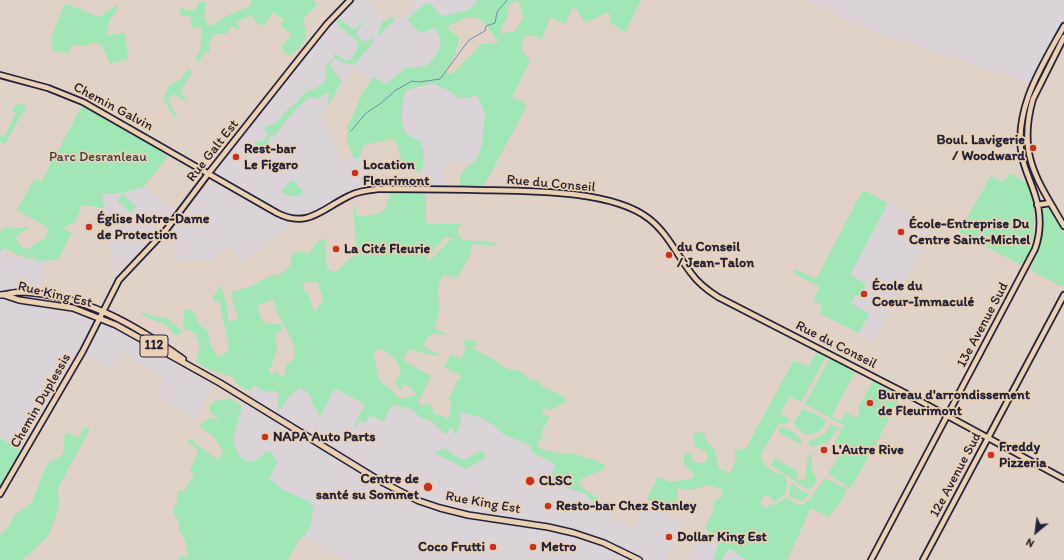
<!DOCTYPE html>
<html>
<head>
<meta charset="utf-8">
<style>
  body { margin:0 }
  #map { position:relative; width:1064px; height:560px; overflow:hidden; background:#e1d2c8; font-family:Itim,sans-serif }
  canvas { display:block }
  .north { position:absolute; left:1016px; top:512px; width:40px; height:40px; -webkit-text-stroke:3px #ebd1b2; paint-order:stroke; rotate:209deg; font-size:11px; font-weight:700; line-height:16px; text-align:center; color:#22223b }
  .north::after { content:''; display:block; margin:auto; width:14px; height:18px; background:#22223b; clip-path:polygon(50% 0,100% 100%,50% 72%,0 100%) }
</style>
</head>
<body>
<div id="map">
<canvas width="1064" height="560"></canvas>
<div class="north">N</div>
</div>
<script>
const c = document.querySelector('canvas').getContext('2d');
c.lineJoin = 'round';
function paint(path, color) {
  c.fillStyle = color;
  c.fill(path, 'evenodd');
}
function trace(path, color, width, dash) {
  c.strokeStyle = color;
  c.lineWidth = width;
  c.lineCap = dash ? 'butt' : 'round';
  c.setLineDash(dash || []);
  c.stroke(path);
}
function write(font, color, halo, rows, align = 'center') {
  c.font = font + ' Itim,sans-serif';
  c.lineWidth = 3.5;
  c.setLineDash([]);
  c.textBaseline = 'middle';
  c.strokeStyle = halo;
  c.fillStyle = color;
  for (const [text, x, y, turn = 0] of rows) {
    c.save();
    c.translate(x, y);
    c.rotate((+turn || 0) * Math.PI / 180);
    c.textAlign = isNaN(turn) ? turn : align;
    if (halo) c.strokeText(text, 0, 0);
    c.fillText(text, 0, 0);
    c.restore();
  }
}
paint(new Path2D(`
  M356 0H367L391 26 412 6 413 0H478L481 8 433 21 451 60 391 92 353 67 320 118 324 121 342 161 361 151 376 186 359 189 347 193 339 197 321 210 308 215 298 217 290 215 287 227 284 231 242 262 229 245 213 259 176 260 171 231 210 183H215L238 195 244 189 217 174 216 170 322 36Z
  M808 0H1064V33L1036 85 859 26Z
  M430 84H434L449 91 459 98H464L477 95 485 113 482 145 477 159 471 164 450 161V167H444L443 186H422L424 150 404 130 401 109 406 91 410 89 424 86Z
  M144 187 174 209 154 237 116 274 101 194 123 193Z
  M888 203 932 225 933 228 925 244 874 341 819 313 854 267Z
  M0 246 6 247 5 256 45 261 39 307 80 316 106 324 160 353 214 386 195 418 156 395 165 379 121 352 111 369 79 352 21 450 0 438Z
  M255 385 261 390H272L280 395 278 400V407L300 388 308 393 311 397 312 404 318 412 319 417 320 416 334 390 337 389 364 404V406L354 426 360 420 370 416 384 421 391 407 395 405 412 409 421 417 430 420 444 434H447L450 427 454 430 460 416V412H462L469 415H475L492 424 503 434 531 446 532 452 553 463 555 466 548 481 561 483 570 489 586 494 597 504 598 498 616 504 611 519 634 528 641 510 646 503 685 525 666 560H346L301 536 311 524 314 506 294 495 283 490 269 479 277 463 267 452 253 462 245 461 238 455 234 439 242 406Z
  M704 530 760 560H687Z`), '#dad3d8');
paint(new Path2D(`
  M252 0H313L317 4 303 20C309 39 306 44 289 56 276 46 285 45 291 34L282 27 281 23 284 20 273 12 264 26 257 23 252 16H249L237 22V24L241 28 238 30 232 26 226 34 220 33 214 35 208 44 210 51 205 53 198 62 195 59 200 51 202 28 192 27 191 17 180 15 181 8 190 10H195L198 1 206 3 204 16 208 26 214 25 224 17 248 7Z
  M477 0H641L627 29 624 32C620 27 614 26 609 22L611 15 607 13C599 15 593 22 584 21L578 11 574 6 565 24 552 18H550L548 21 549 23 541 39 534 36H525L522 44 521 50 530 61 512 97 527 105 484 186H460V176L466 168 477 159 482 145 485 113 477 95C472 96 467 99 461 98 457 98 454 94 451 92 446 89 439 85 433 84 430 83 409 89 406 91 402 101 400 119 404 129 407 136 415 139 422 142V149L424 150 422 171 420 172 402 166 398 145 392 139 364 145C359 152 365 157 355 159L353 157 347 142V127L358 105V100L373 77 386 84 406 68 427 66C438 54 447 42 434 28L422 33 418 31 407 19 426 3 431 4 442 16C453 14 474 12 477 0ZM514 1H518L522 12 523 18 514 32H505L502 36 501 27C508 21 508 14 508 6ZM466 18H477L483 21 498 41 497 43 481 44 452 74H448L446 69C453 61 459 47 459 37L449 30 448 27 451 24Z
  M67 4 99 17 117 5 118 7 110 20 106 35 125 33 128 59 126 60 110 64 102 45 95 42 87 45H71L69 54 53 51 51 39 63 7Z
  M368 16 356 33 357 35 364 42 373 38 374 40C370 48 361 55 356 63L347 64 334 58 330 67 342 81 330 103H328L329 95 326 93 319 99C317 98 315 97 313 97 301 99 283 125 276 134L274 136 272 135 268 139 269 141 261 149 254 143 263 141 268 134 264 130 265 127 276 123 288 109 296 103 307 91 315 89 322 84 325 80 326 66 335 56 333 52 343 59 348 61C353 55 359 50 358 42L337 24V20L340 19 352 28 356 29Z
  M390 17 395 18 393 22 379 35H377L383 20 386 21Z
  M189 68 191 70 192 73 180 92 188 100H183L174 94H172L168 101 176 114V117H174L164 101 165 92 171 84 180 80Z
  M18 104 25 105 26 110 21 115 5 144 0 142V135L4 137 16 113 12 111 14 107Z
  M82 106 92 110 137 136 168 156 144 187 123 193 102 194 104 208 81 205 76 221 63 228 72 233 58 260 34 261 37 255 31 259 18 255 5 248 0 251V231C6 228 9 225 15 229L24 227 29 228V229H26L16 237C18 244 21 248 28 249L41 240H44L49 228 17 210 34 179 41 182Z
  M1010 173C1014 176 1022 179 1026 183 1038 198 1037 252 1022 264H1019L959 232 991 176 1002 182 1007 178Z
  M293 180 304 192C296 199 288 197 281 191Z
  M863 190 888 203 850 275 866 284 859 297 855 295 851 303 869 314 859 333 819 313 823 306 813 300 820 287 793 273 796 269 816 279Z
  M389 193H426V220L428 224H462L458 228C458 232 459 237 463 240L497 243V245L495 246 473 244 471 246V253L458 277 456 278 445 275C433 283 441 300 439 312 438 317 436 323 435 328L446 334 445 336C435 331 428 334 424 344L427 349 439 354 438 356C427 353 418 353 409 349L403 360 431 376 418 402 421 405H424L426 403 433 407V414L443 415 445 418 448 419 452 401 448 399 455 385 454 383 461 378 460 375 444 367 451 354 461 359 466 349 464 345V340L467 339 477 342 474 349 495 360C498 366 506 368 512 370 520 367 523 374 529 379 533 381 535 380 539 381L540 384 544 387 564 397 567 400 552 410 546 408 543 410 542 414 550 417 541 433V435L543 438 548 439H538L537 445C546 455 570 452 582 456 590 458 598 462 606 465L602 470 581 479 579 482 583 488 598 498 597 505 594 504 586 494 570 489 556 482 548 481 555 466 553 463 532 452 531 446 503 434 492 424 483 419 475 415H469L463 412H460L461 421 456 434H454V430L450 427 447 434H445L430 420 421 418 412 409 395 405 391 407 384 421 370 416 365 423 360 420 355 428 354 426 364 406V404L337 389 334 390 320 417H319L318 412 312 404 311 396 308 392 300 388 287 399 278 412 277 411 278 407V400L280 395 273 390 271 392 261 390 255 385 251 390C241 389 237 385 232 377L204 367 195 361 198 356 197 355C201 349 200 339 194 333 191 331 187 331 184 329L183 326 184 310H190L195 314 199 325 207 330 211 346 216 353 217 357C223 356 228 352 229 347L220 305 219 302H215L212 298 221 285 228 310V320L231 322 238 319 231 295 232 292 249 287 272 275H278L286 271 292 262 290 257 295 253 303 251 306 254 309 253 318 241 325 238 327 269 335 272C345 267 347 257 357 255L353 206H355L357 216C376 215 389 216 389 193ZM445 237 455 239 450 240 429 261 427 259 428 256ZM311 281 318 283 323 299 315 313 308 294 304 292 302 287 306 282ZM273 299C276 306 277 314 281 320 288 332 296 344 294 358L287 364 284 376H281L278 374 277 370 273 374 269 373V371L277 351 276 336 277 333 282 330V326L280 324C261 324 263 323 257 306ZM381 349C393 356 403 362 399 377L395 380 399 389 401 390 404 384 413 389 412 391 416 392 415 395 400 399 391 389 384 385 379 379 373 353 376 350Z
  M122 194 136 206 131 213 117 201Z
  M1048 207 1050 208 1064 235V285L1061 286 1032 271 1031 269 1040 244 1042 227 1041 209Z
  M141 312C150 313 155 319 166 317L182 331 179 335 173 334 168 326 144 316Z
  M817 352 826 357 801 402 790 396 780 414 790 420 788 423 780 424 777 426 761 455C762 464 773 474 783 474L787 481 786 493 774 502 771 501 772 498 765 494 760 503 766 509 768 508 770 504 774 505 787 497 795 504 803 505 810 499 825 478 847 489 840 503 829 517 811 508 787 560H746L730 549H728L722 560H713L719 543 718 538 705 528 713 512 714 502 721 497 724 490 709 485 691 490 679 488 678 490V505L674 510C666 508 658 502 651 502L647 499 658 477 670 482 691 479 694 477V474L683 463 684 456 686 454 691 453 693 454 691 460C697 463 701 465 707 460 708 448 703 452 695 446L693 435 695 433 704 432 705 439 715 450 719 469 730 473 735 462V451L738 448 744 451 747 446 794 360 808 367Z
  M830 358 855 372 832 416 841 421 846 412 856 418 860 412 858 408 873 381 898 394 900 397 876 444 851 487 848 488 846 485 828 474 845 448 843 443 837 451 831 452V450L841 431 836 429 831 438H830L829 442 811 447 809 441 823 435 831 425 843 429 845 426 805 404Z
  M230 398 242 406C240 415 235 430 234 438 233 449 241 463 253 462L267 452 271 451 277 463 269 479 283 490 306 500 314 506 311 524 305 536 301 537 288 560H178L181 555 187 558C190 549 184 537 179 530 182 516 167 517 178 500L177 494 179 490 184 491 194 475 190 471 197 454V449L187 443 191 438 194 440 196 444 219 460 223 451 213 436 201 428 200 425 211 417 218 421 219 419 210 412V406L215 401Z
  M803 408 826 420C824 430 813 436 804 434L797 428 794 422Z
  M89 427V431L60 484 58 491 59 504 58 511 48 536 34 550 22 560H0V535C3 532 6 529 9 526 11 522 13 515 17 513 23 508 29 507 33 499 39 488 41 475 47 465 51 459 59 460 62 455 68 448 60 439 67 432L78 438 83 429Z
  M784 427 795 433 802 441V445L792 440 790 437H787L778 432 780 429Z
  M0 438 21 450 0 488Z
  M445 448 449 450 450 453 463 460 480 451 484 452 486 455 484 459 466 469 435 453Z
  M812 454 811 467 817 480 811 489 805 488 771 465 775 458 798 472 797 482H799L800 479H805L808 455Z
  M791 483 803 492 809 493V494L803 501 794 499 789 495Z`), '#a0e7b5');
trace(new Path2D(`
  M351 131 366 113 380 104 396 90 412 81 419 82 440 79 469 40 485 31 486 26 495 23 497 12 507 0`), '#698dad', 1);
const secondary = new Path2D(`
  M1064 37 1033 99C1017 154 1037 180 1064 226
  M0 75 48 88 83 102 277 213C308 229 323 208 349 196 358 191 369 190 379 189 412 189 444 189 476 190 524 191 609 189 648 218 667 232 677 255 691 273 698 283 707 290 718 297L907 394 1064 479
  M1037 205 1050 203
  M0 494 83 351 119 280 166 230 208 174 295 64 327 24 350 0
  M871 560 1035 249C1041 232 1041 213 1035 195 1031 182 1025 170 1022 157 1013 109 1042 66 1064 26
  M923 560 1064 295`);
const primary = new Path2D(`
  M0 295C7 295 14 292 21 292 84 295 134 324 183 359
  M4 295 19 300 73 308 116 325 220 383 380 481 419 501 440 508 468 515 548 527 574 533 604 543 639 560`);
trace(secondary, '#22223b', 8);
trace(primary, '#22223b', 8);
trace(secondary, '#ebd1b2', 4.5);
trace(primary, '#ebd1b2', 5);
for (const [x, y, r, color] of [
  [1033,148,4,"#c8321e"],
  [236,157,4,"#c8321e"],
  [355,173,4,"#c8321e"],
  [89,227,4,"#c8321e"],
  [901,232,4,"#c8321e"],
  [336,249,4,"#c8321e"],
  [669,255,4,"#c8321e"],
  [864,294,4,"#c8321e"],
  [870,403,4,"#c8321e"],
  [265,437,4,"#c8321e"],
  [824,450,4,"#c8321e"],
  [991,455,4,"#c8321e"],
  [530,481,5,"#c8321e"],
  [428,487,5,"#c8321e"],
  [548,506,4,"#c8321e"],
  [669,537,4,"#c8321e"],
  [493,547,4,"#c8321e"],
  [533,547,4,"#c8321e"]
]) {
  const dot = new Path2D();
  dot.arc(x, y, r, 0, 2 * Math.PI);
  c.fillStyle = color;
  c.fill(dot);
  trace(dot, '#ebd1b2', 1.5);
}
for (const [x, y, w] of [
  [154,346,28]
]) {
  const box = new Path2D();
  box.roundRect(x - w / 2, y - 11, w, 22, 3);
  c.fillStyle = '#ebd1b2';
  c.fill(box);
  trace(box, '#22223b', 1);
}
write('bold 13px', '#22223b', null, [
  ["112",154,346]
]);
write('14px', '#22223b', '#ebd1b2', [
  ["Chemin Galvin",113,107,28],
  ["Rue Galt Est",213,151,-52],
  ["Rue du Conseil",551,184,5],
  ["Rue King Est",55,295,13],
  ["13e Avenue Sud",983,325,-62],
  ["Rue du Conseil",836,345,27],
  ["Chemin Duplessis",41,401,-60],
  ["12e Avenue Sud",956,475,-62],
  ["Rue King Est",483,503,10]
]);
write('bold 14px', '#22223b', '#ebd1b2', [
  ["Boul. Lavigerie",1025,140,"right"],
  ["/ Woodward",1025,156,"right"],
  ["Rest-bar",244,149],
  ["Le Figaro",244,165],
  ["Location",363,165],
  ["Fleurimont",363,181],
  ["Église Notre-Dame",97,219],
  ["de Protection",97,235],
  ["École-Entreprise Du",909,224],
  ["Centre Saint-Michel",909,240],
  ["du Conseil",677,247],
  ["/ Jean-Talon",677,263],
  ["La Cité Fleurie",344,249],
  ["École du",872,286],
  ["Coeur-Immaculé",872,302],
  ["Bureau d'arrondissement",878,395],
  ["de Fleurimont",878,411],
  ["NAPA Auto Parts",273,437],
  ["Freddy",999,447],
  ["Pizzeria",999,463],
  ["L'Autre Rive",832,450],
  ["Centre de",419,479,"right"],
  ["santé su Sommet",419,495,"right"],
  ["CLSC",539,481],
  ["Resto-bar Chez Stanley",556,506],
  ["Dollar King Est",677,537],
  ["Coco Frutti",485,547,"right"],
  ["Metro",541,547]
], 'left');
write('14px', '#35404d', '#ebd1b2', [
  ["Parc Desranleau",98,157]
]);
</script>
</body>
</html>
